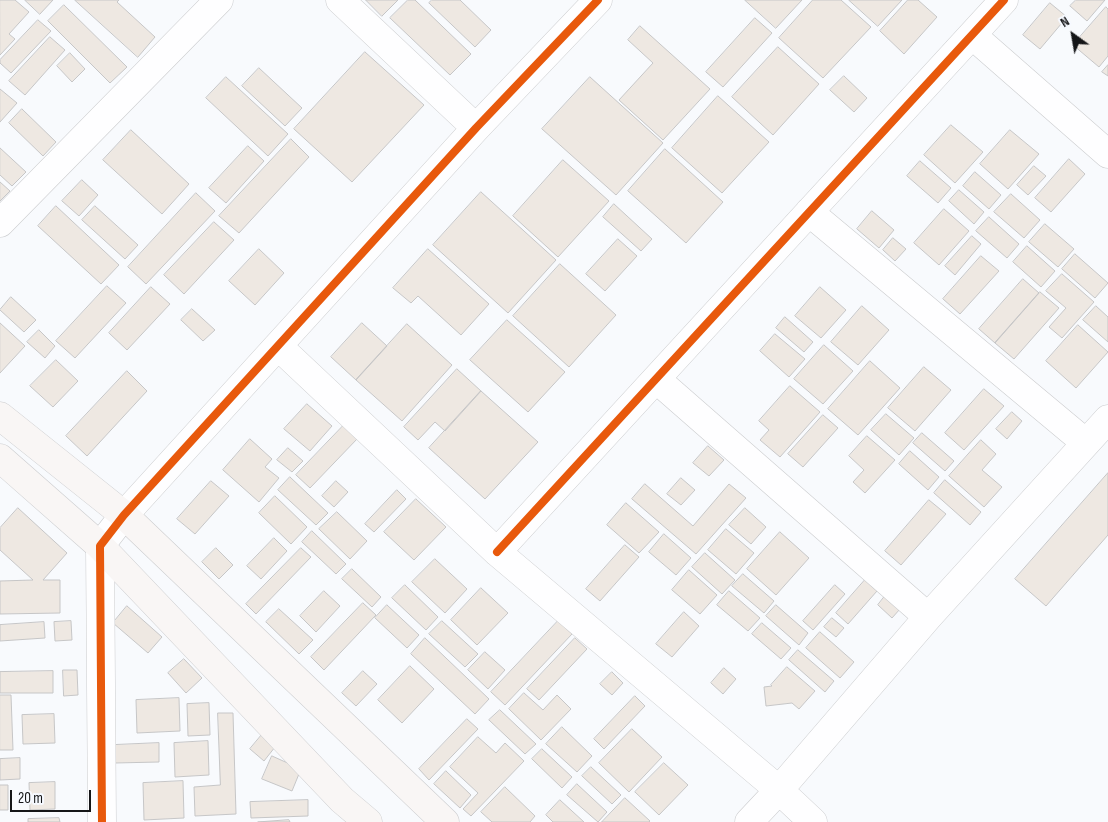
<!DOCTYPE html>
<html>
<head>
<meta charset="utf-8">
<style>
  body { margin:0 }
  #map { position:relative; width:1108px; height:822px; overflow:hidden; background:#f8fafd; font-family:"Sofia Sans Condensed",sans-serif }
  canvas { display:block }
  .north { position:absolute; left:1048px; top:10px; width:50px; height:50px; -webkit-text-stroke:4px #f6f9ff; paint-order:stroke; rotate:328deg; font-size:14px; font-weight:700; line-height:20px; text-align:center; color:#151618 }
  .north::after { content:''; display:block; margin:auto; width:18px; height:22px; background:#151618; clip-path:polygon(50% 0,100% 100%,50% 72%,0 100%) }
  .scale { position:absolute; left:10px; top:790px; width:81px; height:22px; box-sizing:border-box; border:2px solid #151618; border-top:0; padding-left:6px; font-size:15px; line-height:18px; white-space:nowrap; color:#151618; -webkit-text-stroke:4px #f6f9ff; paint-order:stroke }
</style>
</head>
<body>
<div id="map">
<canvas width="1108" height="822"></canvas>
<div class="north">N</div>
<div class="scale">20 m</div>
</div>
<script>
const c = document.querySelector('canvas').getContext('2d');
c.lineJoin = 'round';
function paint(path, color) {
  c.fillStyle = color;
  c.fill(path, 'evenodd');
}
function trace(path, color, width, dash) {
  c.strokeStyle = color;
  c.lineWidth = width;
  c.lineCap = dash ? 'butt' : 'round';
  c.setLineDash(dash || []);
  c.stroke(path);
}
const building = new Path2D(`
  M0 0H15L29 12 9 34 15 39 0 55Z
  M25 0H53L40 14Z
  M75 0H119L117 2 155 37 138 57Z
  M366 0H398L382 16Z
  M408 0H415L471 54 450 75 390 18Z
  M432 0H460L491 30 475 47 429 3Z
  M745 0H802L776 28Z
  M813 0H841L871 27 823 78 779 38Z
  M849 0H902L878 26Z
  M908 0H918L937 17 904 54 880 31Z
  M1076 0H1105L1087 21 1070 6Z
  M1050 3 1067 17 1040 49 1023 35Z
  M64 5 127 67 110 83 48 21Z
  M1106 7 1108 9V56L1099 67 1073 45Z
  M755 18 772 33 723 87 706 72Z
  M38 20 51 31 11 73 0 63V60Z
  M640 26 710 89 663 140 619 100 653 63 628 40Z
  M50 37 65 50 25 95 9 81Z
  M778 47 819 84 773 135 732 97Z
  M365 52 424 105 352 182 294 129Z
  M70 53 85 69 72 82 57 66Z
  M1108 65V76L1102 72Z
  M259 68 302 108 285 126 242 86Z
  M844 76 867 98 854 112 830 90Z
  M226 77 288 134 268 156 206 98Z
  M590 77 663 143 616 195 542 129Z
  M0 89 17 103 0 122Z
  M718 96 769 142 722 193 672 148Z
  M22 109 56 142 43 156 9 123Z
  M951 125 983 152 955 183 924 155Z
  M131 130 189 184 162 214 103 160Z
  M1010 130 1039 154 1008 189 980 164Z
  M291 139 309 157 239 233 219 216Z
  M248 146 264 161 226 203 209 188Z
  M0 148 26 172 12 186 0 175Z
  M665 149 723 202 686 243 628 191Z
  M1069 159 1085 174 1051 212 1035 198Z
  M563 160 609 201 558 257 513 216Z
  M920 161 951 188 938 203 907 176Z
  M1034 166 1046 176 1028 195 1017 185Z
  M975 172 1001 195 989 209 963 186Z
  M82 180 98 195 79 216 62 201Z
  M0 182 10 191 0 201Z
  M959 190 984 212 974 224 949 201Z
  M481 192 556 260 508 313 433 245Z
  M196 193 215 211 146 284 128 267Z
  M1011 194 1040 220 1024 238 994 212Z
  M614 204 652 239 641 251 603 217Z
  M56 206 119 265 101 284 38 226Z
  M95 206 138 245 125 259 82 220Z
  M944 209 969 231 939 265 914 243Z
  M872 211 894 230 879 248 857 229Z
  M989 217 1019 244 1007 258 976 231Z
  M214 222 234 240 184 294 164 275Z
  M1045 224 1074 249 1058 267 1029 242Z
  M972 236 981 244 955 275 945 266Z
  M893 238 906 249 895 261 883 250Z
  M618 239 637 256 605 291 586 274Z
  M1027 246 1055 271 1041 287 1013 262Z
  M259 249 284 273 255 305 229 281Z
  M428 249 489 304 461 335 418 296 411 303 393 288Z
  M1075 254 1108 283 1095 298 1062 269Z
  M981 256 999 271 960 314 943 299Z
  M560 264 616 315 569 367 513 316Z
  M1062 274 1094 302 1062 338 1049 327 1066 308 1046 291Z
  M1023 279 1039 293 995 343 979 329Z
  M107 286 126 303 75 358 56 341Z
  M151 287 170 304 127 350 109 333Z
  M820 287 846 310 821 338 795 316Z
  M1040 292 1059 308 1014 359 995 343Z
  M11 297 36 320 24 332 0 310Z
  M862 306 889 330 858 365 831 342Z
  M1096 306 1108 317V342L1083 320Z
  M192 309 215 330 203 341 181 320Z
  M785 317 813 342 804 352 776 328Z
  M507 320 565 372 528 412 470 360Z
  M0 323 25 346 0 373Z
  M362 323 387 346 356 380 331 357Z
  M407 324 452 365 402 421 356 380Z
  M1078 325 1108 352 1076 388 1046 361Z
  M39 330 55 346 45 358 27 342Z
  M775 334 805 359 789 377 760 351Z
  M824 345 853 371 823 404 794 379Z
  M56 360 78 381 53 407 30 386Z
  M870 361 900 388 858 435 828 409Z
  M924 367 951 390 915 431 888 408Z
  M457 369 481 391 445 431 435 422 418 440 404 427Z
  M127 371 147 391 87 456 66 436Z
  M790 386 820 412 780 457 760 440 769 430 759 421Z
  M984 389 1004 406 964 450 945 433Z
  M481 391 538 442 485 499 429 448Z
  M307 404 332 426 310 451 284 429Z
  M1012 412 1022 421 1007 439 996 429Z
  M886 414 914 438 899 455 871 430Z
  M823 415 838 428 803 467 788 454Z
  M344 425 358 438 310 488 296 475Z
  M922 433 954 461 945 471 913 443Z
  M867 436 895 460 865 493 853 482 864 470 849 456Z
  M250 439 272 459 265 467 279 478 259 502 223 470Z
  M981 440 996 454 982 470 1002 487 984 507 949 476Z
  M708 446 724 460 709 476 693 463Z
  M288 448 303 461 292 472 277 460Z
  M910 451 939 477 928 490 899 464Z
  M1108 473V535L1046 606 1015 579Z
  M290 477 328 513 316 525 278 490Z
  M681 478 695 490 681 505 667 494Z
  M945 480 981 512 970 525 934 493Z
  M211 481 229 496 195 534 177 519Z
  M336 481 348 492 334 507 322 496Z
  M645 484 693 526 729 484 746 498 696 554 632 499Z
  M397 490 406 499 374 532 365 524Z
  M275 496 307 527 291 544 259 513Z
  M416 499 446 527 414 560 384 532Z
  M929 500 946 514 901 565 885 551Z
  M626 503 659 532 639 553 607 525Z
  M18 508 67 553 43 580H60V613L0 614V581L33 580 0 550V528Z
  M745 508 766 527 751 544 729 525Z
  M337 512 367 541 350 559 319 529Z
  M726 529 754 553 736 574 708 550Z
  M312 531 346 564 336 574 302 542Z
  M780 532 809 558 776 595 747 569Z
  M664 534 691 558 676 575 649 552Z
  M274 538 287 551 261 579 247 566Z
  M625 545 639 557 600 601 586 589Z
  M216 548 233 565 219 579 202 562Z
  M301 548 311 557 256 614 246 604Z
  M705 553 735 580 722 594 692 567Z
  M435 559 467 589 445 613 412 582Z
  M352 569 381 597 372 607 342 579Z
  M689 570 717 595 700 614 672 590Z
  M743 574 774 601 764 613 732 586Z
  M865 580 877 591 848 624 836 613Z
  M405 585 438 617 426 630 392 598Z
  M835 585 845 594 813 630 803 621Z
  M481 588 508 613 477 645 451 620Z
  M324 591 340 606 316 632 300 616Z
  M729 591 760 618 748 631 717 605Z
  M885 596 900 609 892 618 878 605Z
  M363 603 376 615 324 670 311 657Z
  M387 605 419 635 407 648 375 618Z
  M776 605 808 633 799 645 766 616Z
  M127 606 162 637 148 653 113 623Z
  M279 609 313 640 299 654 266 622Z
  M684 612 699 626 672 657 656 644Z
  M832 618 844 628 836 637 824 627Z
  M71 621 72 640 55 641 54 622Z
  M442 621 478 654 465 667 429 634Z
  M558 621 572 634 505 705 491 692Z
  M44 622 45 638 0 641V625Z
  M762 623 791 648 781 659 752 634Z
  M820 632 854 662 840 678 806 648Z
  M425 638 489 699 475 714 411 654Z
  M575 638 587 649 539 700 527 689Z
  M798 650 834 681 825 692 789 660Z
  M485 652 505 670 488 689 468 670Z
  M184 659 202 678 186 693 168 673Z
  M410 666 434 689 402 723 378 700Z
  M787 667 815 691 799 709 792 703 766 706 764 687 772 686 771 685Z
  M724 668 736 679 723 694 711 683Z
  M63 670H77L78 695 64 696Z
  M53 671V693H0V672Z
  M363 671 377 684 356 706 342 693Z
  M612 672 623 683 612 695 600 684Z
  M524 693 543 710 557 695 571 709 541 740 509 709Z
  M0 695H11L13 750H0Z
  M635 696 645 706 604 749 594 739Z
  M179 698 180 731 137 733 136 700Z
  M209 703 210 735 188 736 187 704Z
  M500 710 536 744 525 754 489 720Z
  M218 713H233L236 814 195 816 194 787 220 785Z
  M54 714 55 743 23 744 22 715Z
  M467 719 478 729 429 780 419 769Z
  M562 727 592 756 577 772 546 744Z
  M632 729 662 757 629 792 599 763Z
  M265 731 279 742 264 761 250 749Z
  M478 737 496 753 505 743 524 761 471 816 463 809 478 793 450 767Z
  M208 741 209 775 175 777 174 743Z
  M159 743V762L115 763 114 745Z
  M542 749 572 777 562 788 532 759Z
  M272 756 301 769 292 791 262 779Z
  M20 758V779L0 780V759Z
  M664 763 688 785 659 815 635 792Z
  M591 767 621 795 612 804 582 776Z
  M446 771 471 795 460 808 434 784Z
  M183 781 184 818 144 820 143 783Z
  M55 782V809L30 810 29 783Z
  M577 784 607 812 598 822 567 795Z
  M0 785H8V810H0Z
  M505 787 535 816 530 822H492L481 812Z
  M625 798 650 821 649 822H602Z
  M308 800V816L251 818 250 802Z
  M560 800 584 822H553L546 815Z
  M59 818 60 822H28V819Z
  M289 820 290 822H258Z`);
paint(building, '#eee8e2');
trace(building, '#c6c6c7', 1);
const street = new Path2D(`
  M340 0 476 128
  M972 35 1108 154
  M809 212 1086 443
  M0 223 219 0
  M278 346 497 552 779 790 813 822
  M656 379 928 617
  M497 552 1004 0
  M102 822 100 546 124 515 476 128 598 0
  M749 822 779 790 928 617 1108 419`);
const secondary = new Path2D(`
  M0 416 124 515 445 822
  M0 458 100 546 342 800 368 822`);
trace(street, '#cbccce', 29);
trace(secondary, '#cbccce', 29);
trace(street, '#fefeff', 28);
trace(secondary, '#f9f6f5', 28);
trace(new Path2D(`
  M497 552 1004 0
  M102 822 100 546 124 515 476 128 598 0`), '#e8590c', 8);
</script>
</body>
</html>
